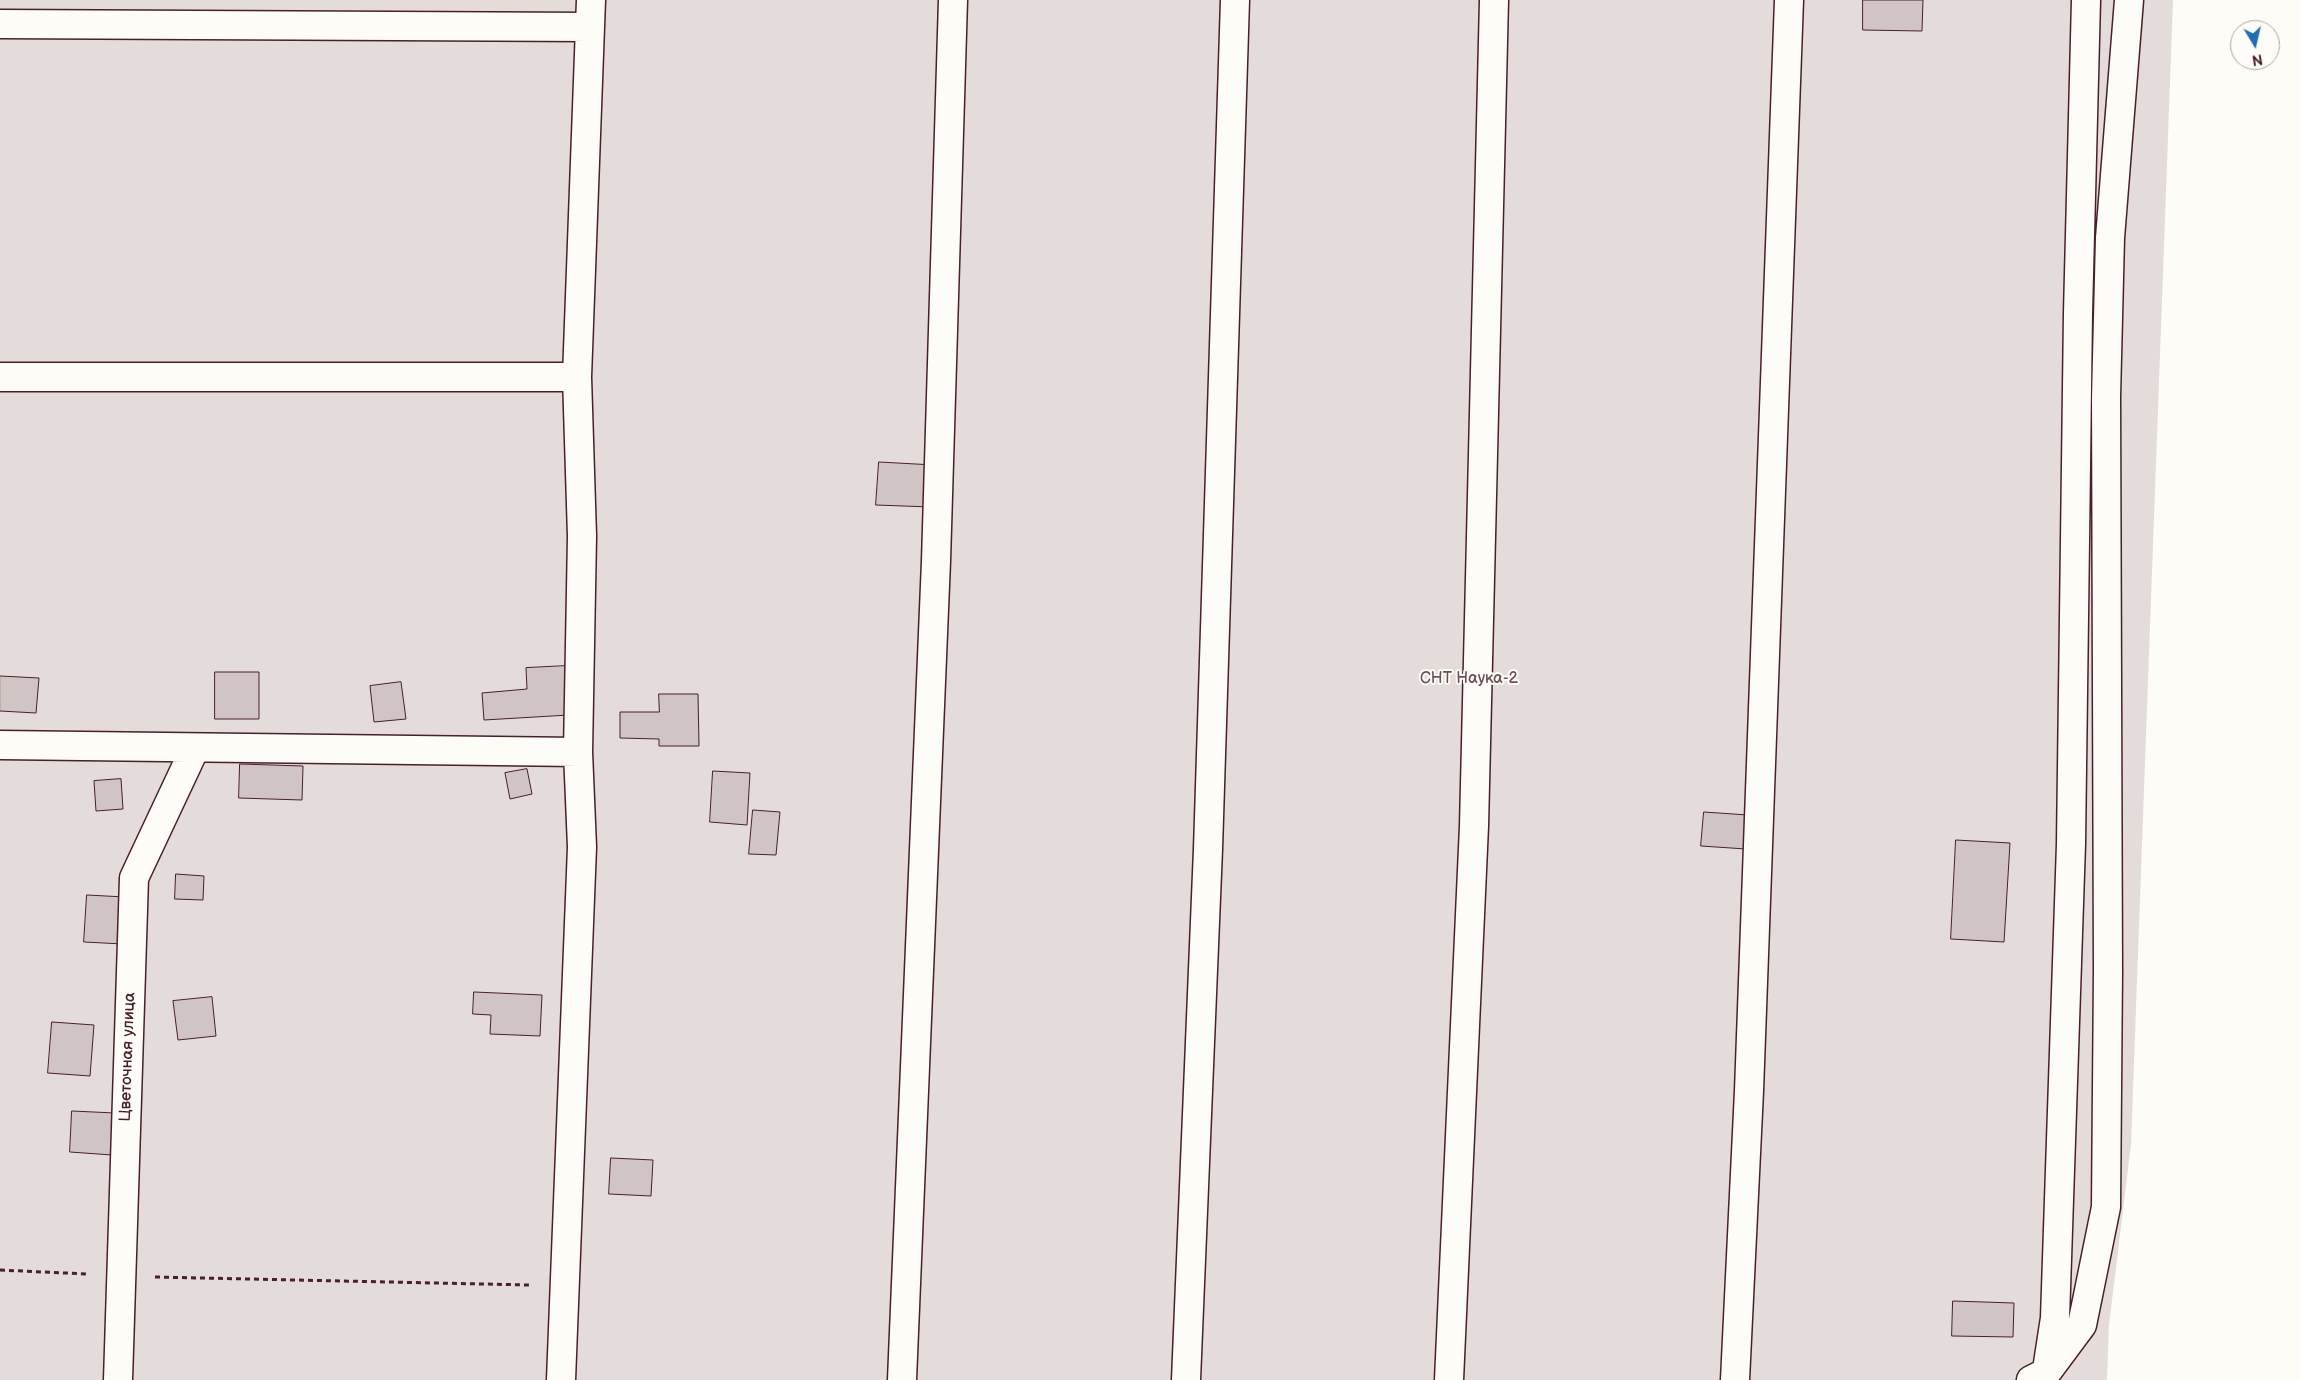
<!DOCTYPE html>
<html>
<head>
<meta charset="utf-8">
<style>
  body { margin:0 }
  #map { position:relative; width:2300px; height:1380px; overflow:hidden; background:#fdfcf7; font-family:"Balsamiq Sans",sans-serif }
  canvas { display:block }
  .north { position:absolute; left:2230px; top:20px; width:50px; height:50px; box-sizing:border-box; background:#fdfcf7; border:1px solid #b5a4a5; border-radius:50%; rotate:171deg; font-size:14px; font-weight:700; line-height:20px; text-align:center; color:#4a1f2b }
  .north::after { content:''; display:block; margin:auto; width:18px; height:22px; background:#1f6fb2; clip-path:polygon(50% 0,100% 100%,50% 72%,0 100%) }
</style>
</head>
<body>
<div id="map">
<canvas width="2300" height="1380"></canvas>
<div class="north">N</div>
</div>
<script>
const c = document.querySelector('canvas').getContext('2d');
c.lineJoin = 'round';
function paint(path, color) {
  c.fillStyle = color;
  c.fill(path, 'evenodd');
}
function trace(path, color, width, dash) {
  c.strokeStyle = color;
  c.lineWidth = width;
  c.lineCap = dash ? 'butt' : 'round';
  c.setLineDash(dash || []);
  c.stroke(path);
}
function write(font, color, halo, rows, align = 'center') {
  c.font = font + ' "Balsamiq Sans",sans-serif';
  c.lineWidth = 4;
  c.setLineDash([]);
  c.textBaseline = 'middle';
  c.strokeStyle = halo;
  c.fillStyle = color;
  for (const [text, x, y, turn = 0] of rows) {
    c.save();
    c.translate(x, y);
    c.rotate((+turn || 0) * Math.PI / 180);
    c.textAlign = isNaN(turn) ? turn : align;
    if (halo) c.strokeText(text, 0, 0);
    c.fillText(text, 0, 0);
    c.restore();
  }
}
paint(new Path2D(`
  M0 0H2173L2131 1144 2109 1325 2107 1380H0Z`), '#e3dcda');
const building = new Path2D(`
  M1863 0H1923L1922 31 1863 30Z
  M879 462 934 465 931 507 876 505Z
  M566 666 569 715 484 720 482 693 527 689 526 668Z
  M215 672H259V719H215Z
  M0 676 39 678 36 713 0 711Z
  M401 682 406 719 374 722 370 686Z
  M659 694H698L699 746H659V739L620 738V712H659Z
  M240 764 303 766 302 800 239 798Z
  M527 769 532 794 510 799 505 773Z
  M713 771 750 773 747 825 710 822Z
  M121 779 123 809 96 811 94 781Z
  M753 810 780 812 776 855 749 854Z
  M1704 812 1748 815 1746 849 1701 846Z
  M1956 840 2010 843 2004 942 1951 939Z
  M176 874 204 876 203 900 175 899Z
  M87 895 125 897 123 944 84 942Z
  M474 992 542 995 540 1036 490 1034 491 1015 473 1014Z
  M212 997 216 1036 178 1040 173 1001Z
  M52 1022 94 1025 90 1076 48 1073Z
  M72 1111 115 1113 112 1155 70 1152Z
  M611 1158 653 1160 651 1196 609 1194Z
  M1953 1301 2014 1303 2013 1337 1952 1336Z`);
paint(building, '#d0c5c4');
trace(building, '#4a1f2b', 1);
const minor = new Path2D(`
  M0 24 590 27
  M0 377H577
  M0 745 578 752
  M2047 1370 2055 1318 2071 844 2078 313 2086 0
  M118 1380 134 878 195 748
  M561 1380 582 847 578 752 582 536 577 377 591 0
  M902 1380 936 561 953 0
  M1186 1380 1208 849 1235 0
  M1449 1380 1474 826 1494 0
  M1735 1380 1749 1091 1789 0
  M2031 1380 2047 1372 2082 1325 2106 1207 2108 970 2106 397 2110 238 2129 0`);
trace(minor, '#4a1f2b', 31);
trace(new Path2D(`
  M0 1270 87 1274
  M155 1277 529 1285`), '#4a1f2b', 3, [5, 4]);
trace(minor, '#fdfcf7', 28);
write('16px', '#704e57', '#fdfcf7', [
  ["СНТ Наука-2",1469,679]
]);
write('16px', '#4a1f2b', '#fdfcf7', [
  ["Цветочная улица",128,1057,-88]
]);
</script>
</body>
</html>
